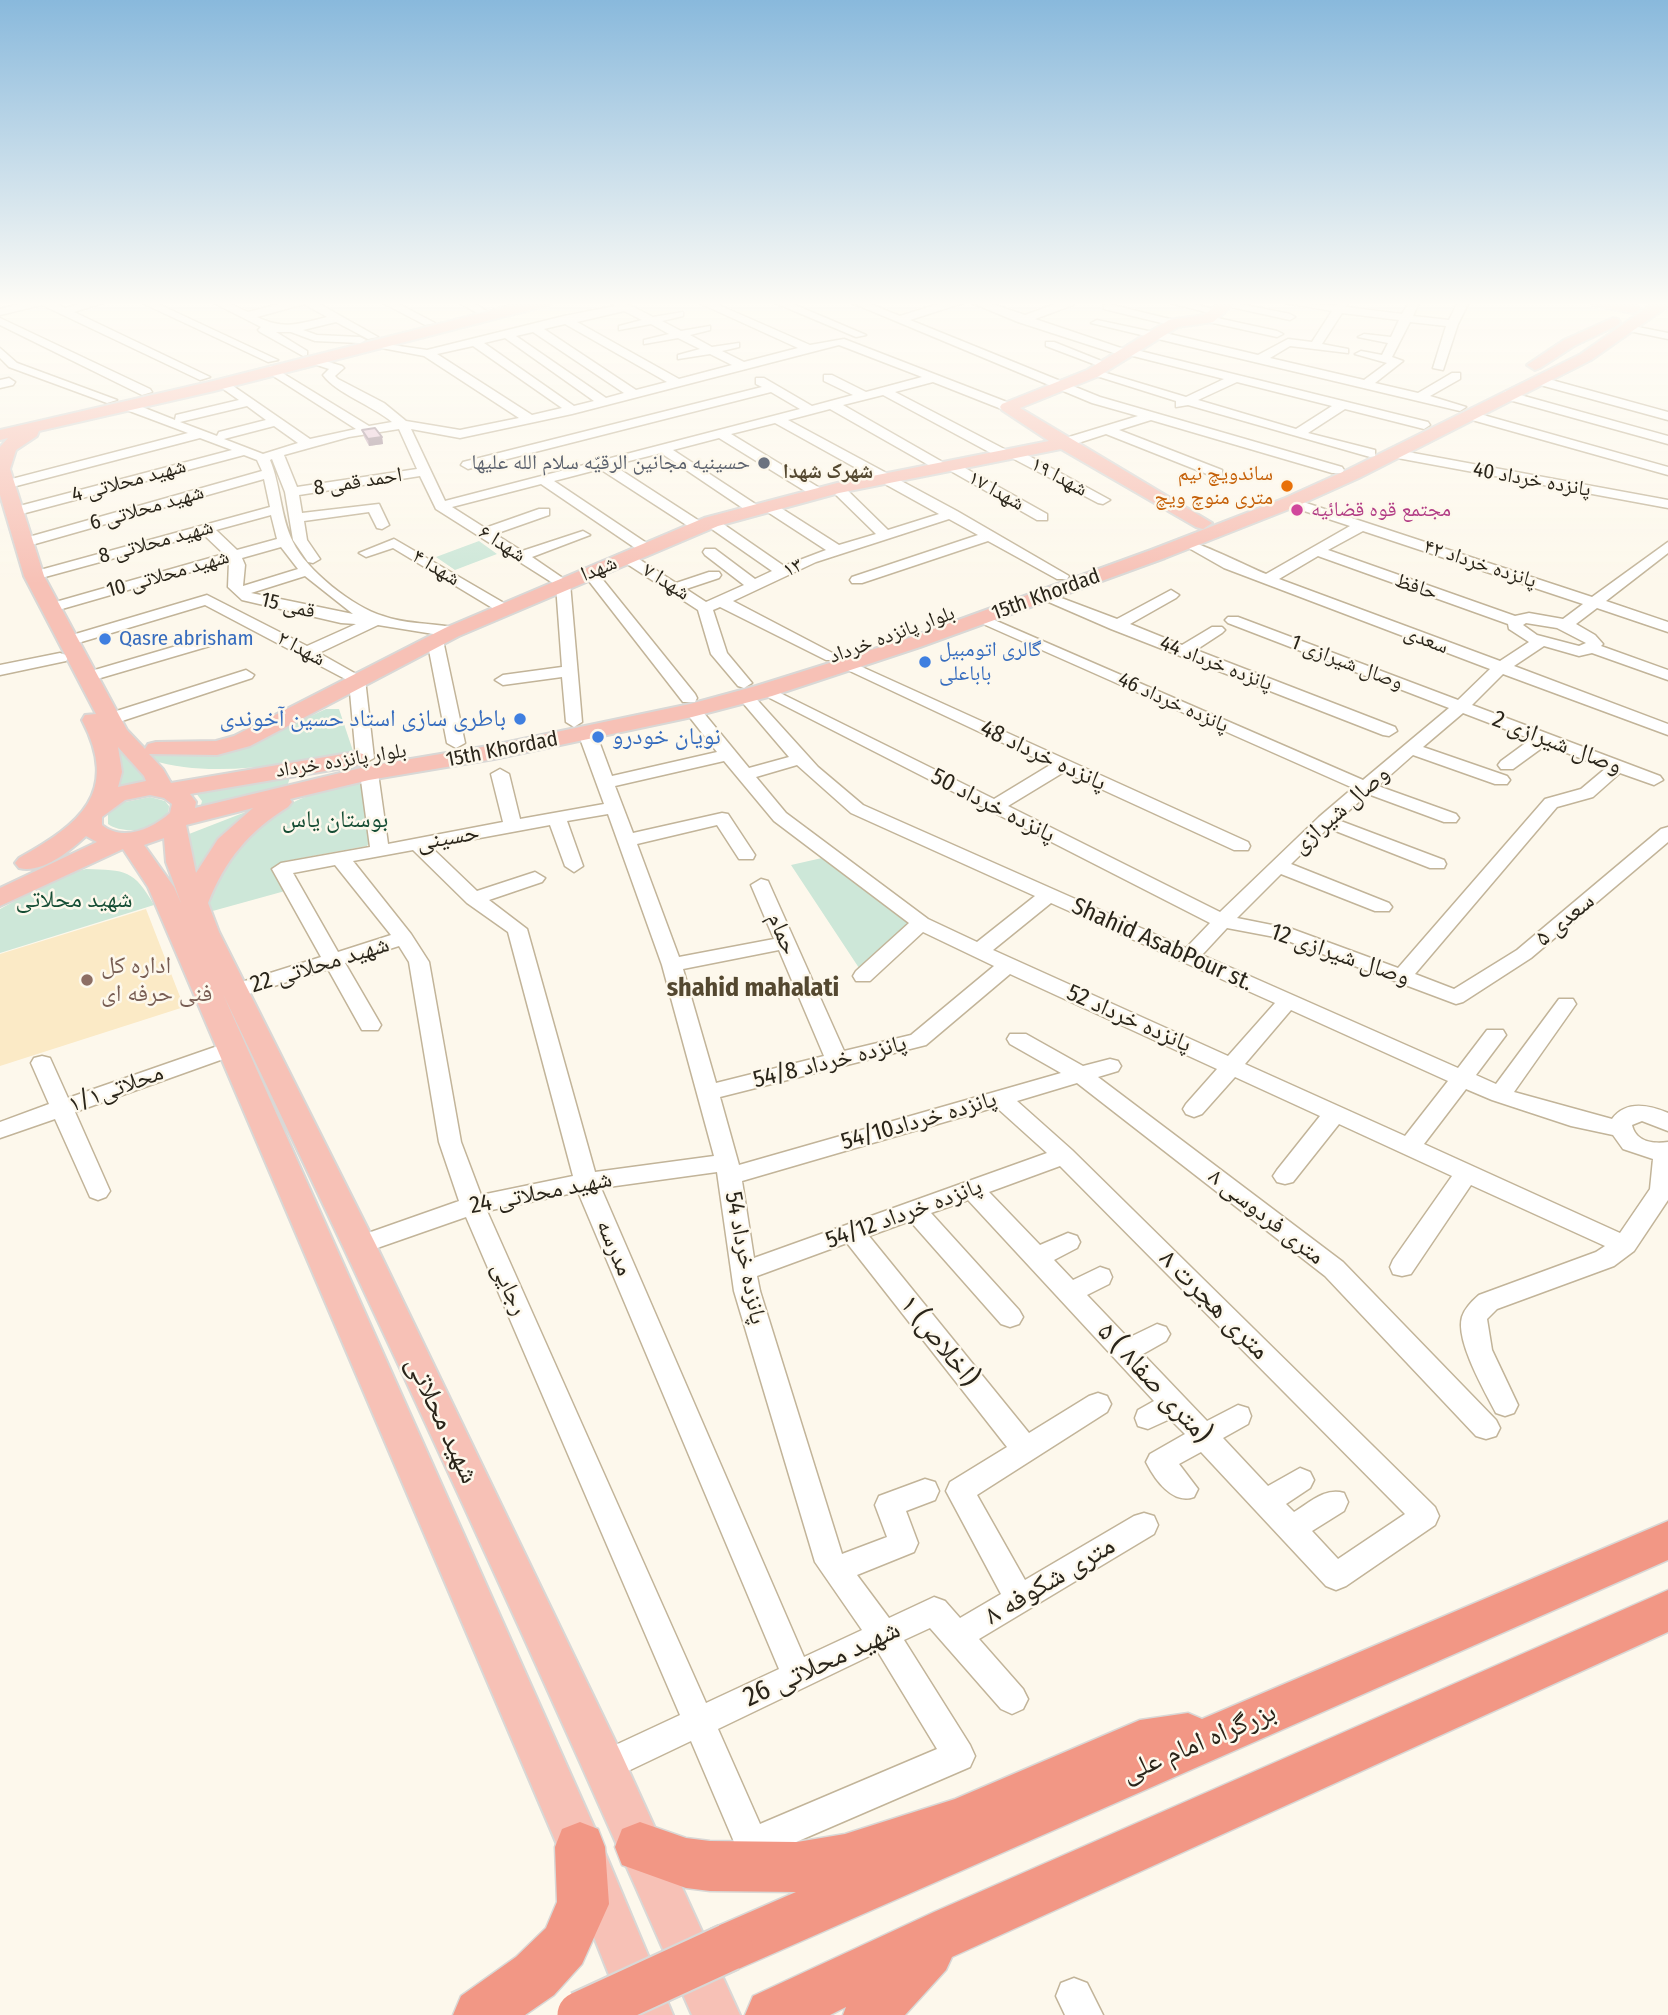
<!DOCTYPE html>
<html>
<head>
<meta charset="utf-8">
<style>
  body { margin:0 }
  canvas { display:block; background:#fdf8ec }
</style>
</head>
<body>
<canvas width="1668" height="2015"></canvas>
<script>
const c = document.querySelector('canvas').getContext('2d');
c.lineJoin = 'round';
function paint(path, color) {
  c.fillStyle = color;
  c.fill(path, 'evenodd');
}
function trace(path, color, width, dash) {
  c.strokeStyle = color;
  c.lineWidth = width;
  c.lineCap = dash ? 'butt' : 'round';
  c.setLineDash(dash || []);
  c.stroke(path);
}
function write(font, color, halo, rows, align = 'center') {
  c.font = font + ' "Fira Sans Condensed","Noto Naskh Arabic",sans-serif';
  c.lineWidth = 5;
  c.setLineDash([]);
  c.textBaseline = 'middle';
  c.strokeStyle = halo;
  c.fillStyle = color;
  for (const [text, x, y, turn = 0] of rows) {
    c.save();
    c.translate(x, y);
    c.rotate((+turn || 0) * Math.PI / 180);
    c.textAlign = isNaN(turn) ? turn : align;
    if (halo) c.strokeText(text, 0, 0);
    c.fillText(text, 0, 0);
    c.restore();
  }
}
paint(new Path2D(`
  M146 909 184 1007 0 1066V954Z`), '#fbeac6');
paint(new Path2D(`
  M479 541 497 554 455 570 436 557Z
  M326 709H339L354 754C289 762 215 780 151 760L147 754 190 756 247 745Z
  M116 745 151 779 115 788Z
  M291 774 287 787 200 809 202 801 192 788Z
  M363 782 369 843 367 846 285 861 274 871 285 891 209 912C202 872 256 821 290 804 312 792 339 787 363 782Z
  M150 797 165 801 169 806C169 831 124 836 108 824V813L120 803Z
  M261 806 222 837 195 871 188 837 189 834Z
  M822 858 913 924 861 971 791 865Z
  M86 869C126 870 134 870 154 905L0 953V909L62 875Z`), '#cde7d8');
const minor = new Path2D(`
  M27 302H53L65 308 87 302H106L74 312 210 377 200 380 42 305 0 315V309Z
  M140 302H154L278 360 268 362Z
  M212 302H226L248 312 287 302H316L378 337 368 339 336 322 303 330 317 335 360 337 366 340 360 343 315 341 291 332H276L307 351V355L303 356 260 332 258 330 261 327ZM304 304 327 317C298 324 285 330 257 317Z
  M381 302H395L435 323 425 325Z
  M458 302H472L486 311 477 313Z
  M610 302H624L653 317 683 312V316L662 321 681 331 710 326V330L690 335 712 347 739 343V347L722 351 744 362 798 348 697 302H712L810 345 844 339 1012 404V410H1004L933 382 895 392 1010 452 1020 451 1110 500 1103 504 1098 503 1012 458 1002 459 883 395 843 405 946 464 956 463 1047 514V520H1037L949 470 939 471 830 409 788 420 957 511 1069 576 1067 579H1057L988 541 862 583H852L850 580 852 577 978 535 949 519 816 562 733 601 840 657 838 660H826L720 607 713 610 727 653 752 683 744 688 738 686 711 654 698 610 621 560 619 557 621 554H631L676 583 709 572H719L721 575 719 578 686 589 706 602 744 585 705 555 703 552 705 549H715L755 579 772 571 706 525V519H716L784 566 826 550 763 509V503H773L839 545 876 534 832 491V485H842L888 530 939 514 775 423 731 434 823 490V496H813L719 438 673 450 760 507V513H750L661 453 613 465 704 524V530H694L600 469 554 481 651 546V552H641L541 484 452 507 485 528 539 509H549V515L495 534 522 551 583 531 590 535 532 557 570 583 582 722 574 727 566 722 562 677 503 685 495 680 503 675 562 667 556 585 436 509 420 476 299 495 302 513 379 504 389 525 382 529 377 528 369 512 304 521 307 540 320 559 313 563 308 562 293 540 285 492 272 459 270 460C281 486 280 516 293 542 306 570 353 607 383 616 404 624 429 623 452 627L460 632 452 637 378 625 319 653 365 679 374 758 365 763 356 758 349 681 205 605 68 646 60 641 62 638 207 595 307 646 356 624 341 623 242 600 228 587 229 561 55 611H45L42 608 45 605 224 554 203 534 34 580 29 579 27 576 29 573 270 507 264 479 28 546H18V540L262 471 257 460 244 455 18 515H8V509L232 450 200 438 5 489 0 487V482L188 433 124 409V403H132L175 420 176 415 239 400 219 386V380L223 379 310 439 356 429 267 372V368L271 366 369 426 392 422C373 406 336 393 323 375L329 369 308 362 306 360 312 357 342 366 344 368 335 376 338 379 384 403 406 421 460 430 519 418 424 356 371 346V342L427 350 564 316 615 306ZM624 311 642 320 619 326V330L651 324 669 334 644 340V344L678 338 700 349 678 355V359L710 354 732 365 679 379 577 322ZM565 324 667 382 636 390 544 329ZM533 332 624 393 606 398 516 336ZM505 338 594 401 574 406 484 343ZM839 345 922 377 866 392 832 375H824V381L853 395 812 406 764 378H756V384L762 387 463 462 461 465 468 469 771 392 800 409 445 501 411 429 460 438 572 414ZM473 346 562 408 532 415 437 354ZM247 406 266 420 219 432 217 436 180 422ZM274 426 298 443 263 454 224 439ZM399 429 417 469 297 487 284 455 349 437ZM271 515 277 539 237 550 216 530ZM281 547 298 569 243 586 245 565 242 558ZM305 576 353 614 251 593Z
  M773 302H788L866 335 856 337Z
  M850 302H865L900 316 941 303 966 302 910 320 1100 397 1342 467 1344 470 1342 473H1332L1151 420 1119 430 1222 470V476H1212L1106 434 1069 446H1059V440L1138 416 1092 403Z
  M970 302H986L1025 315 1061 302H1074L1073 305 1035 319 1124 349 1128 348 1428 422 1430 425 1424 429 1345 409 1308 433 1375 450V456L1370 457 1188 405 1176 407V401L1087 373 1093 369 1186 397 1224 379 1129 355H1120L1018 322ZM1237 382 1332 406 1296 429 1198 400Z
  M1167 302H1188L1222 312 1217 315Z
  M1230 302 1290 314 1295 317 1290 320 1222 305Z
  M1280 302 1336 306 1338 302H1349L1346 307 1402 314 1409 302H1419L1413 316 1449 320 1458 302H1469L1458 324 1443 370 1433 368 1446 326 1410 322 1392 357 1403 361 1375 383 1418 393 1452 373H1460V379L1430 396 1466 407 1460 411 1091 323 1097 320 1153 332 1157 331 1258 355 1288 339 1312 342 1332 311ZM1342 313 1399 320 1391 337 1364 334 1358 337 1388 343 1382 355 1361 351 1355 354 1387 363 1364 380 1270 358 1290 346 1348 353V349L1322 344Z
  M1108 304 1178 321 1180 323 1174 326 1104 309V305Z
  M1208 316 1277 331 1283 334 1277 337 1204 321 1203 319Z
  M0 318 150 389 152 392 142 395 0 325Z
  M1628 325 1668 333V339L1624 330V326Z
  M1046 342H1054L1114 366 1104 368 1046 346Z
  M0 348 17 363 117 400 107 403 9 367 0 358Z
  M1537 376 1668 412V420L1533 383 1531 380Z
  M9 378 15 382 13 385 0 388V380Z
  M1506 391 1668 436V444L1502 398 1500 395Z
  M1469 411 1668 467V475L1465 418 1463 415Z
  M1397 450 1668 500V508L1392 457 1391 454Z
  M1291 498 1592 597 1668 542V553L1606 601 1668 622V632L1597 608 1576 624 1595 635 1603 644 1601 646 1668 670V680L1592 653 1579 656 1544 646 1514 666 1668 724V735L1503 674 1472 705 1660 776 1663 780 1654 785 1620 773 1593 797 1557 807 1415 974 1454 989 1517 950 1661 829 1668 827V842L1531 958 1463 1002 1456 1004 1280 938 1227 928 1202 955 1458 1068 1487 1030H1503L1506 1035 1476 1075 1496 1084 1559 999H1573L1576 1004 1514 1092 1612 1119C1626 1100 1649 1105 1668 1113V1131L1642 1121 1632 1125C1636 1142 1653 1144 1668 1142V1200L1634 1251 1614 1266 1497 1309 1487 1319 1492 1350 1518 1405 1514 1413 1505 1416 1496 1413C1485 1392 1455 1340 1462 1317 1465 1308 1472 1301 1479 1295L1596 1252 1605 1246 1471 1185 1411 1274 1402 1276 1393 1274 1390 1267 1393 1260 1452 1176 1339 1124 1293 1182 1285 1184 1277 1182 1273 1176 1277 1170 1320 1116 1235 1077 1202 1114 1194 1117 1186 1114 1183 1109 1186 1104 1217 1069 1010 974 926 1045 720 1097 739 1165 1061 1073 1010 1044 1007 1039 1010 1034H1026L1083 1066 1110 1059 1118 1061 1121 1066 1118 1071 1098 1077 1343 1262 1496 1420 1500 1428 1496 1436 1486 1439 1476 1436 1325 1276 1077 1083 1017 1101 1072 1150 1435 1507 1439 1516 1435 1525 1346 1586 1336 1590 1326 1586 1201 1452 1179 1464 1198 1489 1194 1497C1173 1505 1155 1480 1146 1462L1150 1454 1185 1434 1170 1419 1148 1429 1138 1426 1135 1418 1138 1410 1154 1401 968 1200 931 1213 1019 1310 1023 1317 1019 1324 1010 1327 1001 1324 910 1221 869 1236 1029 1433 1089 1396 1098 1393 1107 1396 1111 1404 1107 1412 977 1495 1025 1580 1134 1516 1144 1513 1154 1516 1158 1525 1154 1534 979 1639 1023 1689 1028 1699 1023 1709 1012 1714 1001 1709 930 1628 904 1640 970 1745 975 1756 970 1767 752 1861 740 1856 691 1741 605 1782 594 1777 589 1766 594 1755 680 1715 466 1217 360 1254 351 1251 348 1245 351 1239 459 1201 439 1142 409 962 399 946 345 963 381 1025 378 1030H362L328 969 236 998 229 996 226 991 229 986 321 957 272 869 281 863 370 847 360 773 369 768 378 773 388 844 503 822 491 774 500 769 509 774 520 819 604 804 578 733 581 729 587 728 596 733 612 776 717 752 684 710 692 705 698 706 749 768 789 757 737 696 745 691 751 693 818 767 863 805 1186 948 1210 923 756 691 764 686 770 688 994 799 1050 765 837 665 845 660 851 662 1248 842 1250 846 1248 850H1234L1064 772 1008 806 1220 912 1319 817 1353 788 972 619 975 616H985L1363 780 1449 708 1228 623 1225 620 1228 617H1238L1458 700 1490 669 1224 568 1180 543 1182 540C1191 538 1251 568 1266 574L1350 526 1286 505V499ZM1363 531 1583 604 1563 619 1529 613 1515 616 1328 550ZM1318 556 1508 624 1509 629 1529 642 1500 661 1279 579ZM1526 623 1557 628 1586 643 1579 646 1537 635 1523 625ZM1463 713 1531 739 1501 761 1498 765 1501 769H1513L1546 745 1606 768 1581 789 1545 799 1398 968 1292 929 1237 918 1281 874 1375 911H1389L1392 907 1389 903 1291 864 1328 828 1430 868H1444L1446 864 1444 860 1338 820 1368 794 1444 822H1456L1459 818 1456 814 1378 786 1413 755 1495 784H1507L1510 780 1507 776 1423 747ZM724 761 774 821 909 923 856 971 853 976 856 981H870L923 932 994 966 911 1035 844 1051 768 881 761 879 751 885 774 939 679 957 637 844 717 825 739 859H753L755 855 728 814 722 813 633 833 615 786ZM797 765 851 813 1035 896 977 942 928 919 786 813 756 777ZM608 814 662 965 714 1156 595 1172 527 929 489 900 542 882 545 878 535 872 477 891 431 847 550 825 565 866 574 872 583 866 567 821ZM413 850 467 903 508 932 573 1176 481 1195 461 1142 429 962 411 934 353 861ZM335 865 391 935 338 952 293 873ZM1051 903 1275 1003 1228 1056 993 950ZM779 950 824 1056 716 1083 683 969ZM1291 1010 1448 1081 1405 1136 1245 1064ZM1466 1089 1492 1100 1571 1126 1613 1135 1623 1149 1653 1159 1650 1189 1620 1233 1424 1144ZM996 1107 1047 1153 754 1258 742 1181ZM1060 1166 1405 1514 1338 1559 1312 1531 1344 1511 1348 1502 1344 1493C1325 1487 1309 1503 1294 1512L1286 1504 1310 1488 1314 1480 1310 1472 1300 1468 1268 1486 1223 1438 1248 1424 1251 1416 1248 1408 1238 1405 1207 1421 1143 1354 1166 1341 1170 1334 1166 1327 1157 1324 1128 1338 1087 1295 1109 1284 1112 1277 1109 1270 1100 1267 1073 1280 1054 1260 1077 1248 1080 1242 1077 1236 1068 1233 1040 1245 989 1192ZM717 1172 734 1291 815 1562 862 1630 804 1657 601 1188ZM578 1192 779 1669 706 1703 487 1211ZM847 1243 1007 1447 950 1482 946 1491 1001 1594 960 1618 945 1601 934 1597 889 1618 857 1575 914 1552 918 1543 906 1511 935 1500 939 1491 935 1482 925 1479 879 1496 875 1505 887 1537 842 1554 760 1291 757 1276ZM878 1652 937 1749 760 1824 718 1729Z
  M394 539 509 606 512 609 509 612H499L393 548 366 557 359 553Z
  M590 569 595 570 695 694 697 698 695 702H683L585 576 583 573 585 570Z
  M1171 590 1179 595 1176 598 1130 624 1182 645 1212 627H1222L1225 630 1222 633 1196 650 1395 727 1397 731 1389 736 1383 735 1111 629 1035 596 1038 593H1048L1117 619Z
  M435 635 443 640 465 743 456 748 447 743 427 640Z
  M207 637 213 639 215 642 213 645 87 682 79 677 81 674Z
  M60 653 66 655 68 658 66 661 0 675V665Z
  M246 670 254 675 252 678 116 723 110 724 102 719 104 715Z
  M232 1041 240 1043 243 1048 240 1053 75 1112 110 1191 106 1197 98 1200 90 1197 55 1119 0 1138V1122L49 1104 31 1063 34 1058 42 1056 50 1058 68 1098Z
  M1074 1978 1087 1983 1103 2015H1065L1056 1996 1061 1983Z`);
const major = new Path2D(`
  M526 302H551L549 305 214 391 39 431 37 436 16 450 10 469 44 576 127 730 145 749 148 744 156 742 216 741 234 736 445 628 704 518 837 483 1049 441 1002 410 1000 407 1002 404 1087 370 1169 320 1204 315 1221 302H1237L1213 322 1178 327 1099 376 1020 408 1212 523 1203 529 1196 527 1061 449 839 493 718 526 459 636 250 746 217 755 149 754 163 769 171 783 355 752 363 754 367 759 363 764 355 766 190 794 196 802 195 808 369 766 494 745 690 704 756 686 906 639 1151 550 1285 498 1347 470 1581 354 1655 302H1668V306L1591 360 1359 478 1297 506 1165 558 920 647 772 696 692 717 494 759 369 780 290 799 292 802 288 807C249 831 225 860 208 903L219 932 376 1245 620 1751 740 2015H692C542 1672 385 1331 223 994L596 1831 673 2015H625L561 1854 148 887 123 849 0 906V888L97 842 86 836C70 851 42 874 19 868L15 863 19 858C80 824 120 793 82 720L85 715 96 714 24 576 0 495V447L8 438 0 440V430L213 381ZM118 747 144 776 146 781 118 787 122 772ZM150 795 164 798 172 804 170 813C152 829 123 842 102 825V817L125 800ZM253 808 218 839 196 873 186 825ZM164 838 166 862 181 903 174 887 144 845Z
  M1591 302H1621L1638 306 1640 309 1633 313 1593 305Z
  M1613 318 1618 319 1620 322 1618 325 1574 346 1540 368 1535 370 1527 365 1564 340Z`);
const highway = new Path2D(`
  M1668 1521V1560L729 1973 711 1965 703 1947 711 1929 796 1892 710 1891 686 1888 622 1865 615 1847 622 1829 640 1822 686 1838 710 1841 797 1842 845 1834 955 1799 1140 1720 1188 1713 1202 1719Z
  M1668 1590V1632L952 1957 946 1970 905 2015H843L846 2007 830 2015H745L753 1996 934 1912Z
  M580 1822 598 1829 605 1847 609 1904 582 1964 554 1995 525 2015H453L461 1996 516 1957 546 1928 557 1902 555 1847 562 1829Z`);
trace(minor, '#c2b499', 3);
trace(major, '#d9d8d6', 4);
trace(highway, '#d9d8d6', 3);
paint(minor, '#fff');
paint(major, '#f7c1b6');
paint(highway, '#f29785');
const highwayBridge = new Path2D(`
  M581 2015 729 1947`);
trace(highwayBridge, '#d9d8d6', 51, []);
trace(highwayBridge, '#f29785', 47);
paint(new Path2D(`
  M362 430 382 437 383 444 369 446 364 437Z`), '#caafbd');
paint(new Path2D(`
  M382 437 383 444 369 446 368 439Z`), '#a48f9a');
const building = new Path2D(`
  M375 428 382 437 368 439 362 430Z`);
paint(building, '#ebccdc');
trace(building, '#a48f9a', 2);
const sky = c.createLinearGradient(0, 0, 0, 584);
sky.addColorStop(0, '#89b9dc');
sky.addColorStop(0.52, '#fefcf6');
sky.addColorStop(1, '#fefcf600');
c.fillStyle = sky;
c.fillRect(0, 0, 1668, 584);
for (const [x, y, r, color] of [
  [764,463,7,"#6b7280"],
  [1287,486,7,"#e8710a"],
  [1297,510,7,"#d1479c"],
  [105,639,7,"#3f7fe0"],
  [925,662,7,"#3f7fe0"],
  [520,719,7,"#3f7fe0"],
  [598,737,7,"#3f7fe0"],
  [87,980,7,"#8d6e63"]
]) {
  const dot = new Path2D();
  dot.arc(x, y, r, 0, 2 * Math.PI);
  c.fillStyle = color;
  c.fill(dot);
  trace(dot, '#fdf8ec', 2.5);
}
write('21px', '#5b616d', '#fdf8ec', [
  ["حسینیه مجانین الرقیّه سلام الله علیها",750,463]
], 'right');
write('bold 21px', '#544830', '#fdf8ec', [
  ["شهرک شهدا",828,472]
]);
write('21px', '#c56008', '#fdf8ec', [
  ["ساندویچ نیم",1273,474],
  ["متری منوچ ویچ",1273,498]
], 'right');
write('21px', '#2a251a', '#fdf8ec', [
  ["شهدا ۱۹",1059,477,28],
  ["پانزده خرداد 40",1532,480,10],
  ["شهید محلاتی 4",129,481,-15],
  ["احمد قمی 8",358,482,-9],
  ["شهدا ۱۷",996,491,29],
  ["شهید محلاتی 6",147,508,-16],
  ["شهید محلاتی 8",156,542,-15],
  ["شهدا ۶",502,544,32],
  ["پانزده خرداد ۴۲",1480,564,18],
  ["شهدا ۴",436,568,31],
  ["۱۳",793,568,-27],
  ["شهدا",599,569,-22],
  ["شهید محلاتی 10",168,574,-16],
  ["شهدا ۷",666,582,32],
  ["حافظ",1416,587,19],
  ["15th Khordad",1046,595,-20],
  ["قمی 15",288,606,13],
  ["بلوار پانزده خرداد",892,635,-20],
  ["سعدی",1426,640,21],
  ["شهدا ۲",301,649,28],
  ["وصال شیرازی 1",1347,663,21],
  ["پانزده خرداد 44",1216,664,21],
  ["پانزده خرداد 46",1173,703,24],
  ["15th Khordad",502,750,-11],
  ["بلوار پانزده خرداد",341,761,-9]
]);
write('21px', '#b23c85', '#fdf8ec', [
  ["مجتمع قوه قضائیه",1311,510]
], 'left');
write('21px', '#366cbe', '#fdf8ec', [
  ["Qasre abrisham",119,639],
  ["گالری اتومبیل",939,650],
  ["باباعلی",939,674]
], 'left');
write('24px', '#366cbe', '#fdf8ec', [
  ["باطری سازی استاد حسین آخوندی",506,719],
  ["نویان خودرو",612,737,"left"]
], 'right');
write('24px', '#2a251a', '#fdf8ec', [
  ["وصال شیرازی 2",1557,743,21],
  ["پانزده خرداد 48",1043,756,25],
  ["پانزده خرداد 50",993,806,27],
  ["وصال شیرازی",1341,810,-41],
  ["حسینی",448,838,-10],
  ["سعدی ۵",1565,920,-40],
  ["حمام",782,934,67],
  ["Shahid AsabPour st.",1162,945,24],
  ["وصال شیرازی 12",1340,955,19],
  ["شهید محلاتی 22",320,965,-17],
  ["پانزده خرداد 52",1129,1019,24],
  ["پانزده خرداد 54/8",830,1062,-14],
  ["محلاتی۱/۱",116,1089,-20],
  ["پانزده خرداد54/10",919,1121,-16],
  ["شهید محلاتی 24",541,1193,-11],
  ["پانزده خرداد 54/12",904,1214,-20],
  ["۸ متری فردوسی",1266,1217,38],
  ["مدرسه",614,1248,67],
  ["پانزده خرداد 54",745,1258,79],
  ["رجایی",509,1289,66]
]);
write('24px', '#154d34', '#fdf8ec', [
  ["بوستان یاس",335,820],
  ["شهید محلاتی",74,900]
]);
write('24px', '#785e54', '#fdf8ec', [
  ["اداره کل",101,966],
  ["فنی حرفه ای",101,994]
], 'left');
write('bold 26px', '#544830', '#fdf8ec', [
  ["shahid mahalati",753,989]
]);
write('28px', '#2a251a', '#fdf8ec', [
  ["۸ متری هجرت",1214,1305,45],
  ["۱ (اخلاص)",939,1341,51],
  ["۵ ( ۸متری صفا)",1154,1383,47],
  ["شهید محلاتی",442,1420,65],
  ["۸ متری شکوفه",1050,1581,-31],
  ["شهید محلاتی 26",822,1664,-25],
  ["بزرگراه امام علی",1199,1743,-23]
]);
</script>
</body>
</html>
